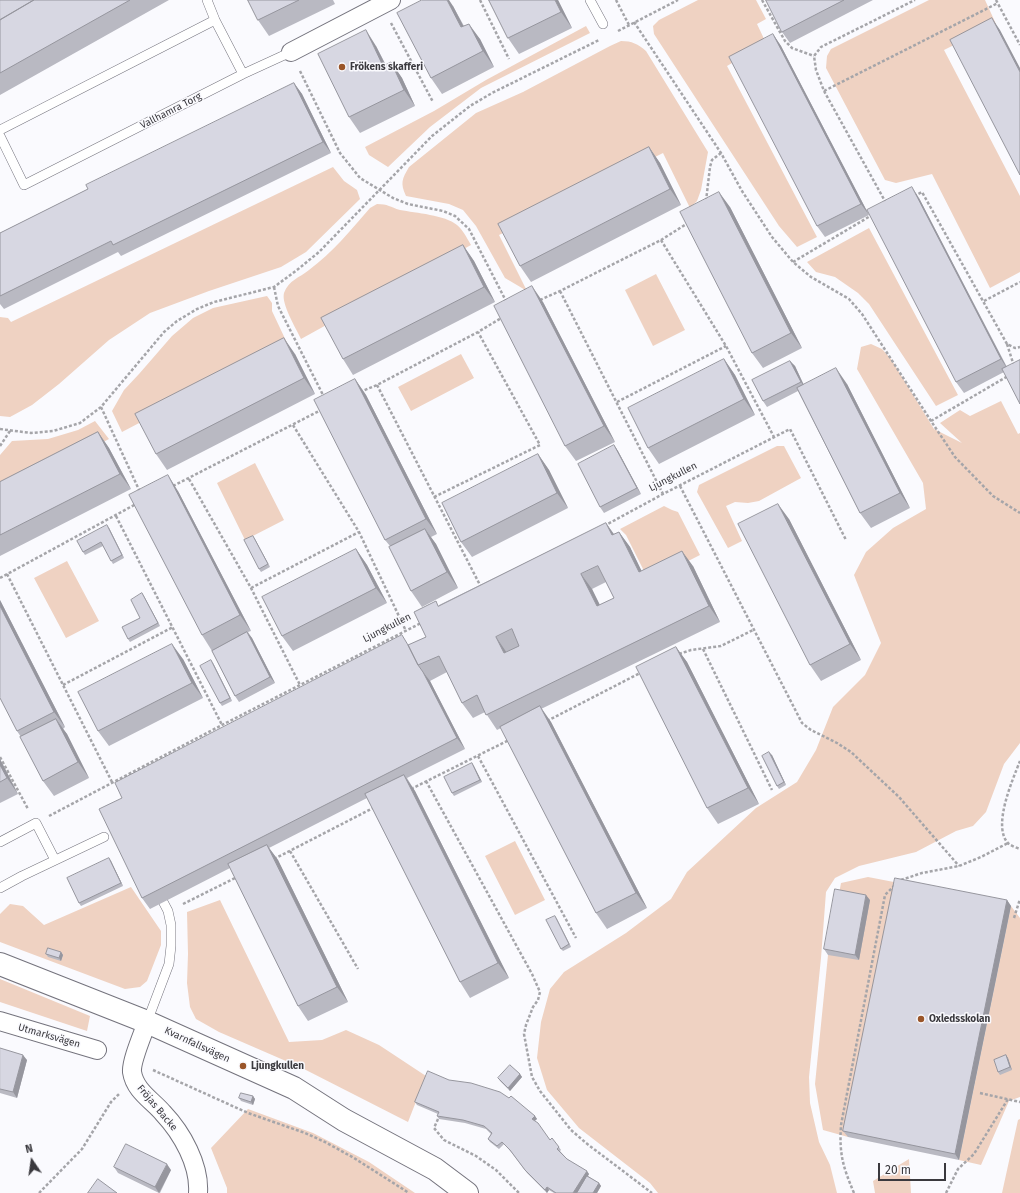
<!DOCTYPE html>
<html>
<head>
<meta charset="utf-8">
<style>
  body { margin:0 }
  #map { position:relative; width:1020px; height:1193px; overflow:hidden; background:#fafafe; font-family:"Fira Sans",sans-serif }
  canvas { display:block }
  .north { position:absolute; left:12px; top:1141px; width:40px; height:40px; -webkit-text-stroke:3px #fafafe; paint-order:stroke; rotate:347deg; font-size:11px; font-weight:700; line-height:16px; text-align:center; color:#3a393e }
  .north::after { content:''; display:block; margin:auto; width:14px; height:18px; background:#3a393e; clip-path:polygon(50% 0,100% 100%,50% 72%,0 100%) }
  .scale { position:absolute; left:878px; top:1163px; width:68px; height:18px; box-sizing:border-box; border:2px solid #3a393e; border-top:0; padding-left:5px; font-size:12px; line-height:14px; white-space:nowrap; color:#3a393e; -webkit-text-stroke:3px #fafafe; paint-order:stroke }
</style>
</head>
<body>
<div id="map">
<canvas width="1020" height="1193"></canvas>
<div class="north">N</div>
<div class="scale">20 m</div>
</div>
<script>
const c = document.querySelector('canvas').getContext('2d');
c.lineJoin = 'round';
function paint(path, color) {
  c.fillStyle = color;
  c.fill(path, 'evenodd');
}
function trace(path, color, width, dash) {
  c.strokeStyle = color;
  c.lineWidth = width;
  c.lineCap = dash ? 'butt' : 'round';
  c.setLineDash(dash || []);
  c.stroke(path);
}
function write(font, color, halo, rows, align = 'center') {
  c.font = font + ' "Fira Sans",sans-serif';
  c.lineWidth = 3;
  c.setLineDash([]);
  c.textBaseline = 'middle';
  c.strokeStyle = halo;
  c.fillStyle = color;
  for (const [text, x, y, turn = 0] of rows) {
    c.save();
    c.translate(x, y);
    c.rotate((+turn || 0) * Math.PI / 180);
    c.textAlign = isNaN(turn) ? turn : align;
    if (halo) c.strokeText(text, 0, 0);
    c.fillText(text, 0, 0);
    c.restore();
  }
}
paint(new Path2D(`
  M698 0H756L766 19 757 24 766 43 727 66 817 237 797 247 779 226 654 34 653 26 659 20Z
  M929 0H985L996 24 944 50 1020 196V272L990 288 932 174 896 183 885 180 826 68 827 56 831 49Z
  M586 26 590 33 481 88 430 127 388 167 369 155 365 147 434 111 486 80Z
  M621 41C632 41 638 44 646 51L708 152 701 190 697 201 690 208 663 153 499 235 527 291 505 278 476 226 463 210 449 204 406 196C400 183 402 179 409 167L476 113 523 92 610 46Z
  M333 167 344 181 357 190 360 199 306 252 281 267 209 291 150 313 109 340 59 384 32 405 10 417 0 416V317L8 318 11 322Z
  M377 204C388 204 390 207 400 210 416 213 445 215 457 225 463 230 467 238 471 245L301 339C296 328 281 304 284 293 289 280 299 278 309 270 332 253 351 230 370 208Z
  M869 228 958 395 936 406 869 304 858 293 835 277 816 272 807 262Z
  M656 274 685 330 653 346 625 290Z
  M267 296 272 303V311L288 345 122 432 112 411 124 390 139 374 172 336 193 318 213 308Z
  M871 344 882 349 891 359 934 429 962 443 940 423 960 410 970 416 1001 401 1018 434 1020 433V743L1004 764 986 812 973 826 956 831 916 852 859 866 835 878 826 892 821 958 809 1077 810 1103 819 1142 830 1165 837 1193H658L650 1183 579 1128 547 1090 537 1058 541 1022 550 989 564 972 626 933 671 899 687 872 756 808 797 782 816 750 833 707 865 675 881 643 854 575 866 552 893 528 926 509 923 483 857 369 861 347Z
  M461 354 474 378 411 411 398 387Z
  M95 421 109 439 0 496V455L12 441 48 439 78 430Z
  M777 446H784L801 478 759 501 748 503 735 502 726 506 742 541 728 548 697 492 699 485Z
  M255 463 284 520 245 540 217 483Z
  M664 506 672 510 678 512 700 555 649 581 626 535 620 529Z
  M67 561 99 621 66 638 34 578Z
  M515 841 545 900 515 915 485 856Z
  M868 877 899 883 848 1137 823 1130 815 1084 828 955 841 883Z
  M131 887 161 931V945L147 981 140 987 125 989 0 942V914L10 904 23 906 44 925Z
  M220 900 289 1042 322 1040 346 1030 379 1045 426 1076 408 1122 302 1068 219 1032 196 1019 190 1007 187 983 188 954 187 912Z
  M1011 906 1020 918V1097L1009 1101 981 1165 959 1160Z
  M0 979 90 1016 87 1031 0 1002Z
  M248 1109 313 1133 369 1162 415 1193H227V1188L211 1148Z
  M1020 1119V1193H1002L1018 1120Z
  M909 1159 911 1193H875L873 1181Z`), '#efd2c2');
const service = new Path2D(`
  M207 0 215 20 243 74
  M590 0 603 24
  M0 130 215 20
  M0 136 24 185 243 74 291 52
  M0 842 36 823 55 860
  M0 888 22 876 104 837
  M147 1022 169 964 171 946V925L168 911 158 892`);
const minor = new Path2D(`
  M291 52 391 0
  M0 1021 97 1050
  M147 1022C143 1034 131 1061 132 1072 135 1091 152 1100 163 1113 182 1133 200 1165 198 1193`);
const tertiary = new Path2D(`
  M0 964 147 1022 294 1088 344 1120 435 1169 467 1193`);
trace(service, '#74737d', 10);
trace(minor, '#74737d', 20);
trace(tertiary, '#74737d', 24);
trace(new Path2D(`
  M480 0 509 59
  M616 0 629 25
  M762 0 785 41 792 48 814 56
  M996 0 1020 45
  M634 22 721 153 742 191 772 237 793 262 811 277 849 299 862 314 931 421 955 457 993 496 1020 513
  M391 23 433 102
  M618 31 678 0
  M300 71 340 153 360 178 393 198 408 204 443 211 455 216 469 229 507 303
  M824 91 998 3
  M914 196 922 192 1007 344 1015 348 1020 347
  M706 201 710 167 712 160 721 153
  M886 203 824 91 816 70 814 56 821 47 915 0
  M661 240 726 346 774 437
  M793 262 872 215
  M274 287 278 306 324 397
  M560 291 663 494
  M540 300 560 291 661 240 688 223
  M984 301 1020 282
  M1007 344 1014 366
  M377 385 481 587
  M360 392 377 385 478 332 503 317
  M617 402 726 346
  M101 407 140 492
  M931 421 1008 376
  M293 425 359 532 406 631
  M0 429 31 433 53 431 80 423 101 407 164 332 177 321 197 309 214 302 274 287 297 270 319 252 432 136 470 106 492 93 599 40
  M0 446 10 431
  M189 479 251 588 300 685
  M173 486 321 410
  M680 486 802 723 811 730 837 743 851 752 899 797 959 866
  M434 497 540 445 478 332
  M116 516 222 725
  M604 526 663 494 790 429 846 540
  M7 574 112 782
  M0 578 136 504
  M251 588 359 532
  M703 649 772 790
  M679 654 691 650 721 646 753 630
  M63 685 173 627
  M547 721 642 672
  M478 756 576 938
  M0 757 28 809
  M1020 761C1013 779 991 828 1009 844 1012 846 1017 848 1020 849
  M426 781 532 974 540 992 538 1000 533 1007 526 1025 524 1034 532 1077 540 1091 571 1130 586 1143 652 1193
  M411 789 509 740
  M49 816 222 725 421 623
  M290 851 358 969
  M274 859 375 807
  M901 880 922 873 959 866 981 857 1008 843
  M183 904 237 877
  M1014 918 1020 899
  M153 1070 248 1113 305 1133 325 1142 354 1158 409 1193
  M980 1093 1020 1102
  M438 1119 434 1128 444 1140 476 1156 496 1170 519 1193
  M39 1193 82 1149 111 1102 119 1094
  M854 1193C843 1167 839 1154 841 1125L885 895 896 884
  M946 1193 958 1169 974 1154 1008 1099`), '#a5a5a9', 2.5, [3, 2]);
trace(service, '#fff', 9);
trace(minor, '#fff', 18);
trace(tertiary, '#fff', 22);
paint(new Path2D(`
  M0 0H169L0 95Z
  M248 0H333L335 4 269 36 258 20Z
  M489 0H558L572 28 519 54 508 38Z
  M766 0H873L790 43 782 32Z
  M453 6 464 26 480 39 494 67 442 94 431 78Z
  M773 34 781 46 869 215 825 237 817 226Z
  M376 46 386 65 391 62 402 78 415 106 360 133 349 117Z
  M294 83 302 94 331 153 121 256 118 252 4 309 0 304V233L88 189Z
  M649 147 660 163 681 205 531 282 520 266Z
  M919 198 1007 367 1004 372 964 393 956 382Z
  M730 207 802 348 763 368 752 353Z
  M463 245 474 261 495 302 353 375 343 359Z
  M543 302 615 442 576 461 565 446Z
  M295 354 315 394 167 470 156 454Z
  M724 359 735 375 755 415 659 464 648 448Z
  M790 361 795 366 804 385 847 384 910 508 871 528 860 513 798 391 767 407 763 401Z
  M355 379 366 395 437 534 431 537 436 544 458 588 422 607 411 591 390 546 385 540Z
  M98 432 109 448 131 489 0 556V482Z
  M614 445 618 451 641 494 604 513 600 507Z
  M538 454 549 470 568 508 472 557 461 542Z
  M178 491 251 631 248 632 252 638 275 683 239 702 235 696 212 651 202 635Z
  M789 519 861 660 821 681 810 665Z
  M606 523 614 534 619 532 630 547 641 571 693 566 720 622 541 709 551 722 647 908 607 929 596 913 501 728 497 730 485 712 473 718 462 703 447 672 430 681 465 749 407 778 415 791 509 978 470 998 460 982 367 798 269 848 278 860 348 1002 308 1021 298 1006 230 868 150 909 142 898 122 798 409 645 426 637 439 605ZM606 582 614 598 600 605 592 589Z
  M109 528 124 558 113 564 103 546 85 555 83 552Z
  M253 536 270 567 261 572 259 569Z
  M356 549 367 565 387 603 293 651 282 636Z
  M142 593 160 626 130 642 128 639 140 618Z
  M0 600 65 727 63 729 67 734 89 778 54 796 43 781 21 737 17 731Z
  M676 647 687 662 759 804 718 824 707 808Z
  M183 659 203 698 109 746 98 731Z
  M213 663 232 701 222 706 220 703Z
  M772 755 786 785 779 789 777 786Z
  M0 759 18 794 0 803Z
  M472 763 482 782 454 796 452 793Z
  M109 858 111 861 123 886 81 906 79 903Z
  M870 900 859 960 828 955 824 949Z
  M1007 900 1011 906 959 1160 848 1137 843 1131Z
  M555 916 571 947 563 951 561 949Z
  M61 952 63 955 61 961 48 957 46 954Z
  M0 1048 27 1060 17 1098 0 1093Z
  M1006 1055 1008 1058 1012 1070 1000 1075 998 1072Z
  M520 1074 522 1077 510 1091 500 1081 498 1078Z
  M253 1096 255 1099 253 1105 241 1101 239 1098Z
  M415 1102 535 1116 537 1119 535 1121 550 1140 559 1147 561 1150 560 1151 567 1159 589 1174 588 1176 599 1183 601 1186 597 1193H554L549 1190 547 1193 527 1173 512 1153 504 1144 499 1149 490 1142 488 1139 491 1134 486 1129 465 1123 439 1119 437 1116 438 1114 417 1105Z
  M114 1167 171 1170 160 1193H159L118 1173Z`), '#b9b9c2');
paint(new Path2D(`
  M447 0H449L453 6 472 43 461 27Z
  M555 0H558L572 28 561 12Z
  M992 18 1000 30 1020 68V72Z
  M469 24 480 39 494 67 483 51Z
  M366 30 376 46 394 82 383 66Z
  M773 34 781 46 869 215 861 204Z
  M391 62 402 78 415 106 404 90Z
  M294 83 302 94 331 153 323 142Z
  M649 147 660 163 681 205 670 189Z
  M912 187 919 198 1008 370 1001 359Z
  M719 192 730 207 802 348 791 333Z
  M463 245 474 261 495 302 484 287Z
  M532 286 543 302 615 442 604 426Z
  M284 338 295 354 315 394 304 378Z
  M724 359 735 375 755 415 744 399Z
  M790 361 795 366 805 388 801 382Z
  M836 368 847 384 910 508 900 493Z
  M355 379 366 395 437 534 426 519Z
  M98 432 109 448 131 489 120 474Z
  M614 445 618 451 641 494 637 488Z
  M538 454 549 470 568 508 557 493Z
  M168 475 178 491 251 631 240 615Z
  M778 504 789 519 861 660 850 644Z
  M606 523 617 539 612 535Z
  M107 525 109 528 124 558 122 555Z
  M425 529 436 544 458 588 447 572Z
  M619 532 630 547 650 588 639 572Z
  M253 536 255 539 270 567 268 564Z
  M356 549 367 565 387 603 376 588Z
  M682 551 693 566 720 622 709 606Z
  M581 574 592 589 608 622 597 606Z
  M142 593 144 596 160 626 158 623Z
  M0 600 65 727 54 712 0 606Z
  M247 632 252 638 275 683 270 677Z
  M496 637 507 653H504Z
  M172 644 183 659 203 698 192 683Z
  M676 647 687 662 759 804 748 788Z
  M211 660 213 663 232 701 230 698Z
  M423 672 430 681 465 749 457 738Z
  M540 706 551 722 647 908 636 893Z
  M56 719 67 734 89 778 78 762Z
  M769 752 772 755 786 785 784 782Z
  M0 759 18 794 7 778 0 765Z
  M472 763 474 766 482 782 480 780Z
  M404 775 415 791 509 978 498 963Z
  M267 845 278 860 348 1002 337 987Z
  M109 858 111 861 123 886 121 883Z
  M866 895 870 900 859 960 855 955Z
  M1007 900 1011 906 959 1160 955 1154Z
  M555 916 557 919 571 947 569 944Z
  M61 952 63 955 61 961 59 958Z
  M23 1055 27 1060 17 1098 13 1092Z
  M1006 1055 1008 1058 1012 1070 1010 1067Z
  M520 1074 522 1077 510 1091 508 1088Z
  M253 1096 255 1099 253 1105 251 1102Z
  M535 1116 537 1119 534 1121 532 1119Z
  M167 1164 171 1170 159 1193 155 1187Z
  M587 1171 589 1174 577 1193H573Z
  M599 1183 601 1186 597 1193H593Z
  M547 1187 549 1190 547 1193 545 1190Z`), '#96969e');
const building = new Path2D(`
  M0 0H34L0 20Z
  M34 0H130L0 73V20Z
  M248 0H299L258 20Z
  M422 0H447L461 27 469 24 483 51 431 78 397 13Z
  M489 0H555L561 12 508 38Z
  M766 0H844L782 32Z
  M992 18 1020 72V175L950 40Z
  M366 30 383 66 391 62 404 90 349 117 318 54Z
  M773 34 861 204 817 226 729 57Z
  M294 83 323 142 113 245 111 241 0 296V233L88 189 86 185Z
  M649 147 670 189 520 266 498 224Z
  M912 187 1001 359 956 382 867 210Z
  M719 192 791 333 752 353 680 212Z
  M463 245 484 287 343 359 321 318Z
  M532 286 604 426 565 446 494 306Z
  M284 338 304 378 156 454 135 414Z
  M724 359 744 399 648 448 628 408Z
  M1020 360V404L1002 369Z
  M790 361 801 382 763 401 752 380Z
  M836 368 900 493 860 513 797 388Z
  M355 379 426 519 385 540 314 400Z
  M98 432 120 474 0 535V482Z
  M614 445 637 488 600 507 578 464Z
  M538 454 557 493 461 542 442 503Z
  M168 475 240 615 202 635 129 495Z
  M778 504 850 644 810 665 738 524Z
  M606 523 612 535 619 532 639 572 682 551 709 606 486 715 477 695 462 703 439 656 418 665 408 645 426 637 414 612 436 601 438 606ZM598 566 614 598 597 606 581 574ZM512 629 519 646 504 653 496 637Z
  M107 525 122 555 111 561 101 542 83 552 77 541Z
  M425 529 447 572 411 591 389 547Z
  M253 536 268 564 259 569 244 540Z
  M356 549 376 588 282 636 262 597Z
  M142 593 158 623 128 639 122 627 140 618 131 600Z
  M0 606 54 712 17 731 0 698Z
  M247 632 270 677 235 696 212 651Z
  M402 635 408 645 418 665 423 672 457 738 142 898 99 809 122 798 115 783Z
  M172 644 192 683 98 731 78 692Z
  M676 647 748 788 707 808 636 667Z
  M211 660 230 698 220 703 200 666Z
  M540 706 636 893 596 913 500 727Z
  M56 719 78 762 43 781 20 737Z
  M769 752 784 782 777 786 762 756Z
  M472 763 480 780 452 793 444 777Z
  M0 765 7 778 0 782Z
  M404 775 498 963 460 982 365 794Z
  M267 845 337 987 298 1006 228 864Z
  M109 858 121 883 79 903 67 878Z
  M895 878 1007 900 955 1154 843 1131Z
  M835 889 866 895 855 955 824 949Z
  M555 916 569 944 561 949 546 920Z
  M48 948 61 952 59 958 46 954Z
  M0 1048 23 1055 13 1092 0 1089Z
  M1006 1055 1010 1067 998 1072 994 1060Z
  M510 1065 520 1074 508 1088 498 1078Z
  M428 1071 449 1080 471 1083 500 1092 509 1098 511 1096 535 1116 532 1119 538 1123 550 1140 552 1138 559 1147 557 1149 567 1159 587 1171 573 1193H556L547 1187 545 1190 525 1170 510 1150 502 1142 497 1146 488 1139 492 1133 484 1126 463 1120 437 1116 439 1112 415 1102Z
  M241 1093 253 1096 251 1102 239 1098Z
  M126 1144 167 1164 155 1187 114 1167Z
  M587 1176 599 1183 593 1193H577Z
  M98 1179 117 1193H88Z`);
paint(building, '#d7d7e2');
trace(building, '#96969e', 1);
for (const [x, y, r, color] of [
  [342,67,4,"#9a5529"],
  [921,1019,4,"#9a5529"],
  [243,1066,4,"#9a5529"]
]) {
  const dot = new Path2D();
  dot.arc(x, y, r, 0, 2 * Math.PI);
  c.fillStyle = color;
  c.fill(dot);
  trace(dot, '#fafafe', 1.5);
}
write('bold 10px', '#3a393e', '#fafafe', [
  ["Frökens skafferi",350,67],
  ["Oxledsskolan",929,1019],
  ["Ljungkullen",251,1066]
], 'left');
write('10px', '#3a393e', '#fafafe', [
  ["Vallhamra Torg",171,111,-27],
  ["Ljungkullen",673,477,-27],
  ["Ljungkullen",387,628,-27],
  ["Utmarksvägen",49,1036,16],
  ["Kvarnfallsvägen",197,1045,25],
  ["Fröjas Backe",157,1108,50]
]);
</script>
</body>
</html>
